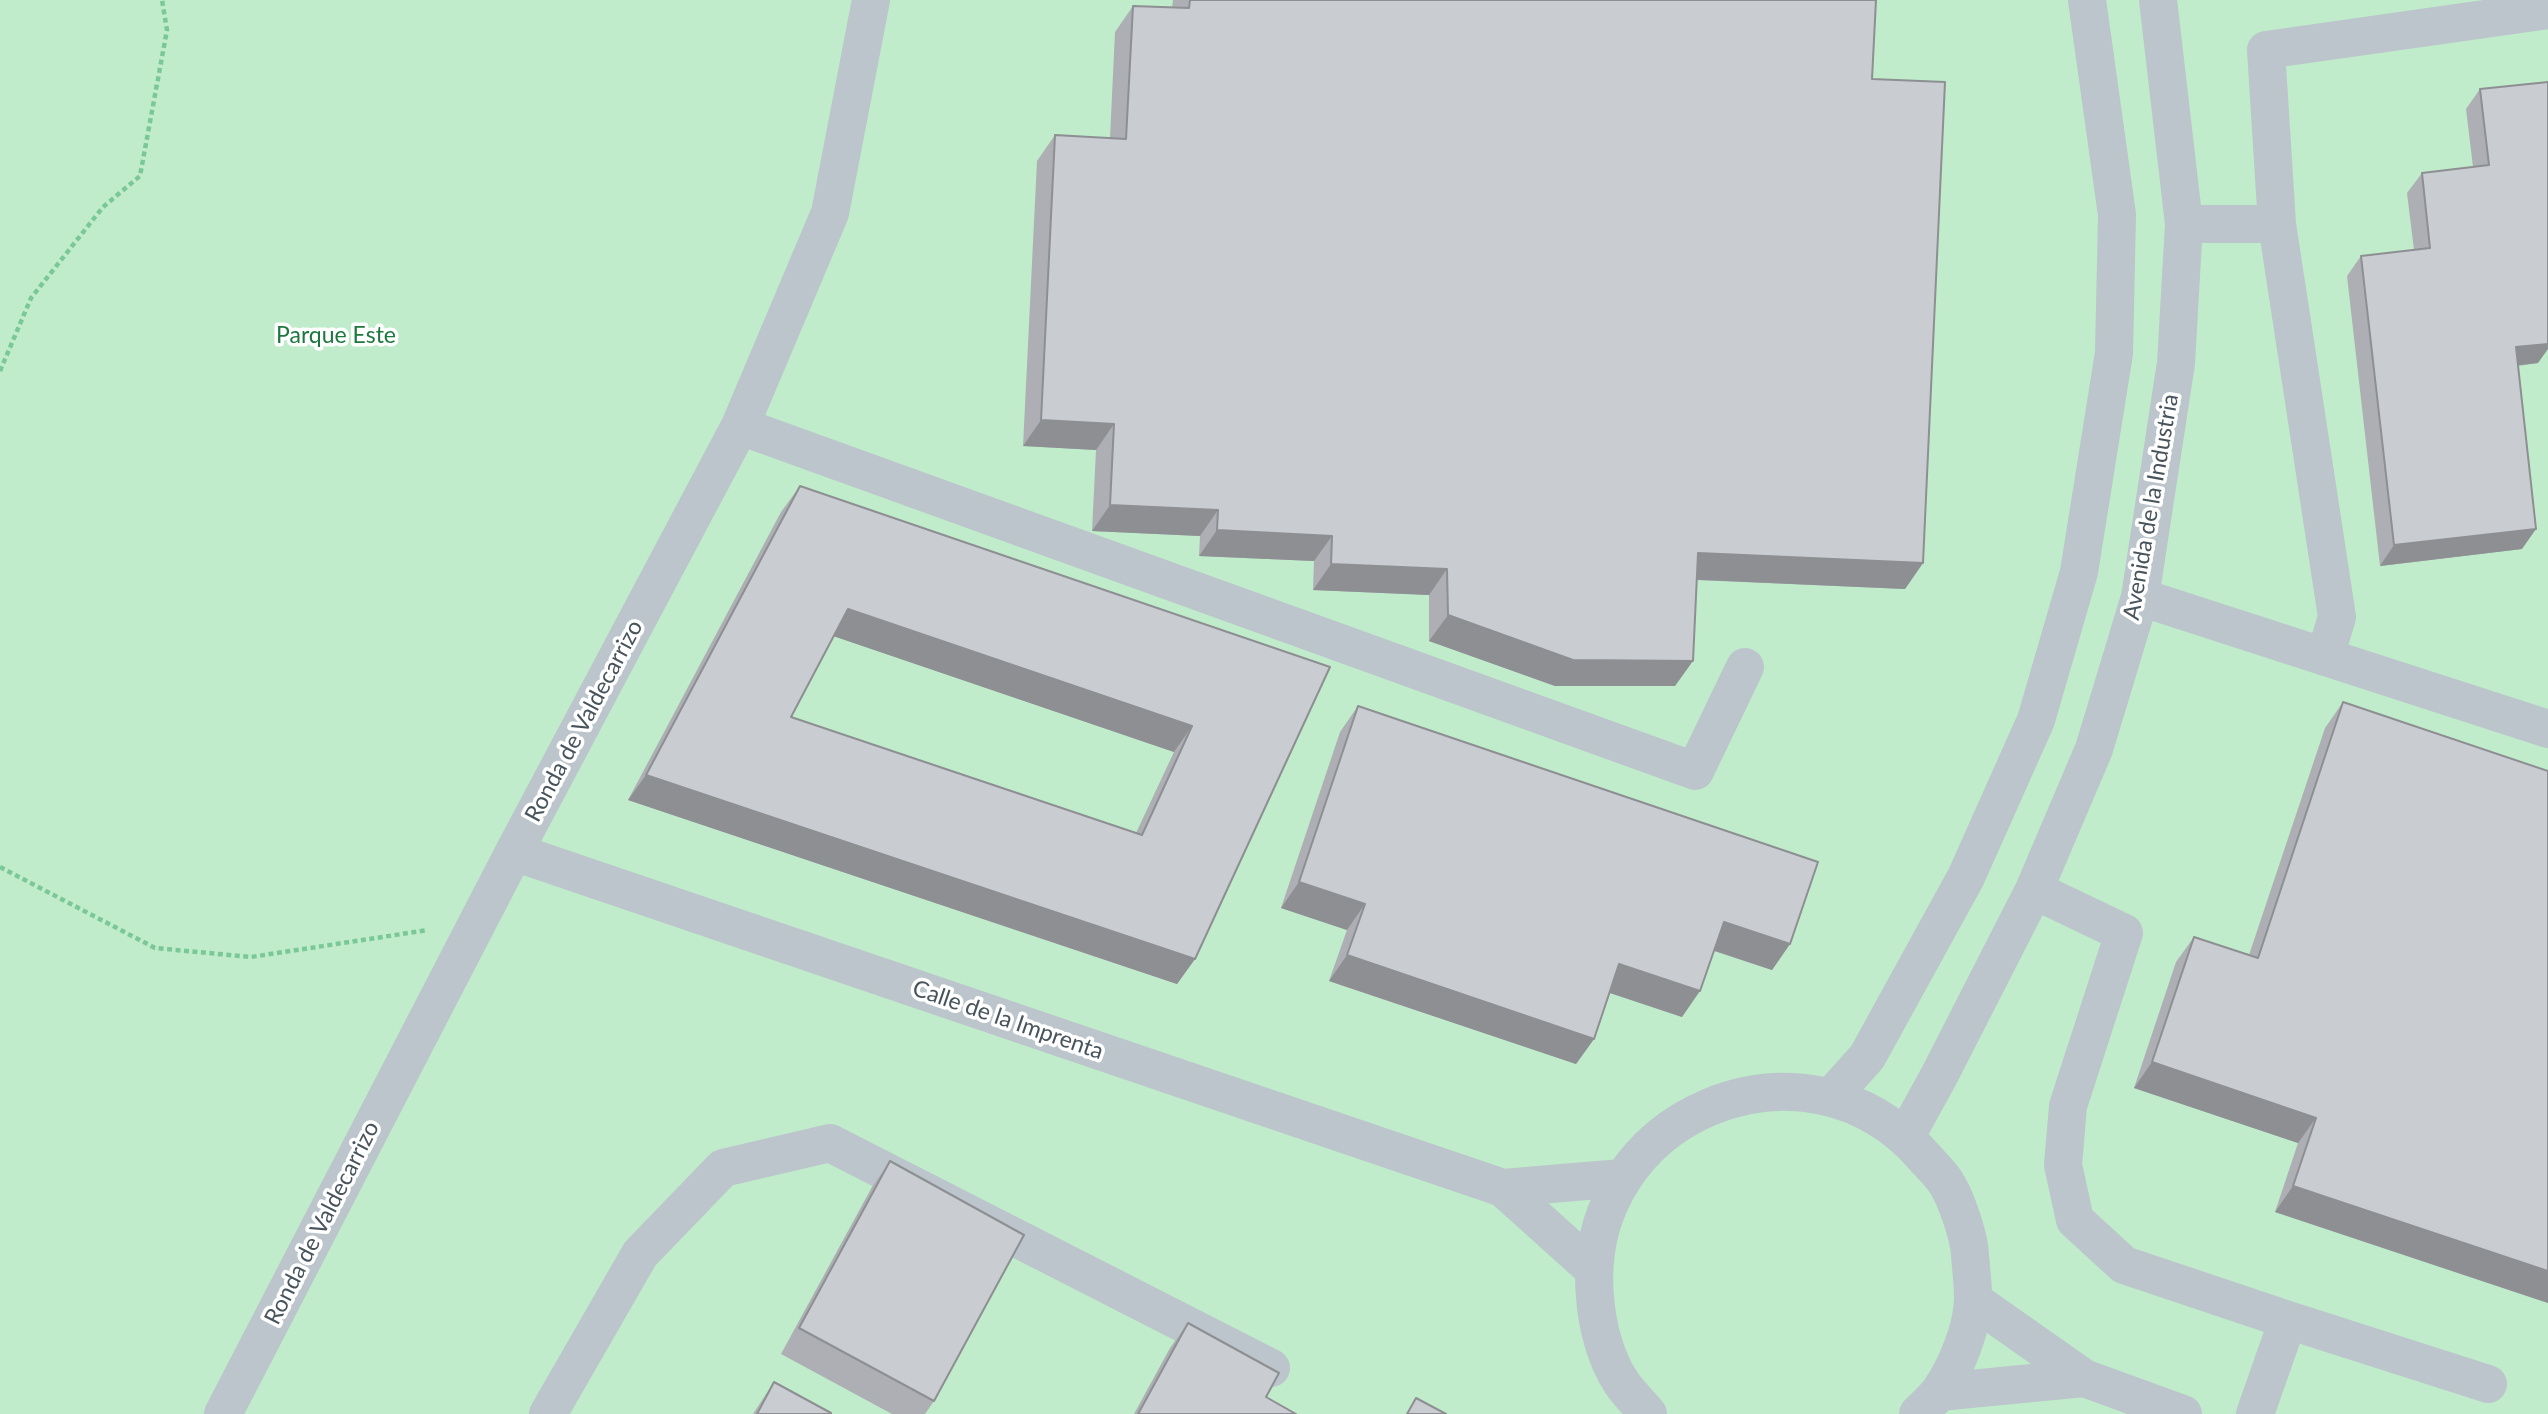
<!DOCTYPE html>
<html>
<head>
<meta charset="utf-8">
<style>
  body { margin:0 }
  canvas { display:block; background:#f1efef }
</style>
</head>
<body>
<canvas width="2548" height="1414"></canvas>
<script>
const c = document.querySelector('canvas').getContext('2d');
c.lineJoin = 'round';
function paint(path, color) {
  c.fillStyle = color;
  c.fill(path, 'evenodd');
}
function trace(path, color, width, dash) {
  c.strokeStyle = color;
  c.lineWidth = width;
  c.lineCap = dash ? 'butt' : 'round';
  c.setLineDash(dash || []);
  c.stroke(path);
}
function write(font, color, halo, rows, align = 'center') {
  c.font = font + ' Lato,sans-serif';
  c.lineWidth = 7;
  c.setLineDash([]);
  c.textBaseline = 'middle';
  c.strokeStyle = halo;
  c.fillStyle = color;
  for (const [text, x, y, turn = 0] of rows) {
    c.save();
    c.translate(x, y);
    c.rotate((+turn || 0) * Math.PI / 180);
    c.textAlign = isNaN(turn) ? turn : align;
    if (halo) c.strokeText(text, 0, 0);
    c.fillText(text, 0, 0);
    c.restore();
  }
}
paint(new Path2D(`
  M0 0H2548V1414H0Z`), '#c0eccb');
trace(new Path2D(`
  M0 371 31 298 103 207 140 176 167 30 162 0
  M0 867 155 948 251 957 428 930`), '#7ac898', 4.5, [5, 3.5]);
trace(new Path2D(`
  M2184 224H2277
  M740 426 1695 771 1745 667
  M2140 597 2548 729
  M2325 657 2337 617 2277 224 2266 50 2548 10
  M514 852 1503 1188 1592 1268
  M2034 890 2124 933 2068 1106 2063 1165 2075 1220 2124 1265 2288 1320 2488 1384
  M1831 1097 1867 1057 1966 877 2036 720 2079 572 2114 353 2117 215 2087 0
  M1906 1136 1940 1074 2034 890 2094 749 2140 597 2176 363 2184 224 2158 0
  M1503 1188 1622 1178
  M1973 1300 2084 1378 2183 1414
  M1939 1392 2084 1378
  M223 1414 514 852 740 426 830 213 871 0
  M548 1414 640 1254 723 1168 830 1143 1271 1368
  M1648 1414C1639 1403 1628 1393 1621 1382 1605 1358 1597 1324 1595 1297 1579 1115 1805 1020 1924 1157 1931 1165 1939 1172 1945 1181 1956 1197 1969 1236 1970 1255 1971 1269 1973 1283 1973 1297 1973 1327 1957 1366 1940 1391 1934 1399 1925 1407 1918 1414
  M2255 1414 2288 1320`), '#bbc5cb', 38);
paint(new Path2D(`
  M1173 0H1876L1872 79 1923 563 1905 589 1696 580 1675 686H1555L1429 641V595L1313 590 1314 561 1199 556 1200 536 1092 531 1096 450 1023 446 1037 161 1055 135 1110 138 1115 32 1133 6 1172 8Z
  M2480 89 2538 363 2518 366 2522 549 2380 566 2347 276 2361 256 2414 250 2407 193 2422 173 2473 167 2466 109Z
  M800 486 1330 667 1195 959 1177 984 628 800 781 512ZM834 636 1174 752 1136 833 791 717Z
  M2343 702 2548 771V1303L2275 1212 2298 1143 2134 1088 2176 962 2194 937 2249 955 2325 728Z
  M1358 706 1790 944 1772 970 1714 951 1682 1017 1610 993 1594 1039 1576 1064 1329 981 1347 930 1281 908 1340 732Z
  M890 1161 934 1401 925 1414H892L781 1354 872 1187Z
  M1188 1323 1266 1397 1296 1414H1134L1170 1348Z
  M774 1382 831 1414H753Z`), '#adafb4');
paint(new Path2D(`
  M2548 344V349L2538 363 2502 367 2516 347Z
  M1041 420 1114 424 1096 450 1023 446Z
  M1110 505 1218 510 1200 536 1092 531Z
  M2536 529 2522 549 2380 566 2394 545Z
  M1217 530 1332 536 1314 561 1199 556Z
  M1698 553 1923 563 1905 589 1680 579Z
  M1331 564 1447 569 1429 595 1313 590Z
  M848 609 1192 726 1174 752 830 635Z
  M1448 615 1693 661 1675 686H1555L1429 641Z
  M646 775 1195 959 1177 984 628 800Z
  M1299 882 1365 904 1347 930 1281 908Z
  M1724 922 1790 944 1772 970 1706 948Z
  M1347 955 1594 1039 1576 1064 1329 981Z
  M1619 964 1700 991 1682 1017 1601 990Z
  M2152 1062 2316 1118 2298 1143 2134 1088Z
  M2293 1186 2548 1271V1303L2275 1212Z`), '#8d8f92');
const building = new Path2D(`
  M1190 0H1876L1872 79 1945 82 1923 563 1698 553 1693 661 1573 660 1448 615 1447 569 1331 564 1332 536 1217 530 1218 510 1110 505 1114 424 1041 420 1055 135 1126 139 1133 6 1189 8Z
  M2548 82V344L2516 347 2536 529 2394 545 2361 256 2430 248 2422 173 2489 165 2480 89Z
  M800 486 1330 667 1195 959 646 775ZM848 609 1192 726 1142 835 791 717Z
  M2343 702 2548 771V1271L2293 1186 2316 1118 2152 1062 2194 937 2258 958Z
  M1358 706 1818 862 1790 944 1724 922 1700 991 1619 964 1594 1039 1347 955 1365 904 1299 882Z
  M890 1161 1024 1235 934 1401 799 1328Z
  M1188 1323 1279 1373 1266 1397 1296 1414H1138Z
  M774 1382 831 1413V1414H757Z
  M1416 1398 1446 1414H1407Z`);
paint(building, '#c9ccd1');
trace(building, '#8d8f92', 2);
write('23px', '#1d783f', '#fff', [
  ["Parque Este",336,336]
]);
write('23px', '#48545b', '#fff', [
  ["Avenida de la Industria",2151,507,-80],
  ["Ronda de Valdecarrizo",584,721,-62],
  ["Calle de la Imprenta",1008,1020,19],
  ["Ronda de Valdecarrizo",322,1223,-63]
]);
</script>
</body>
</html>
